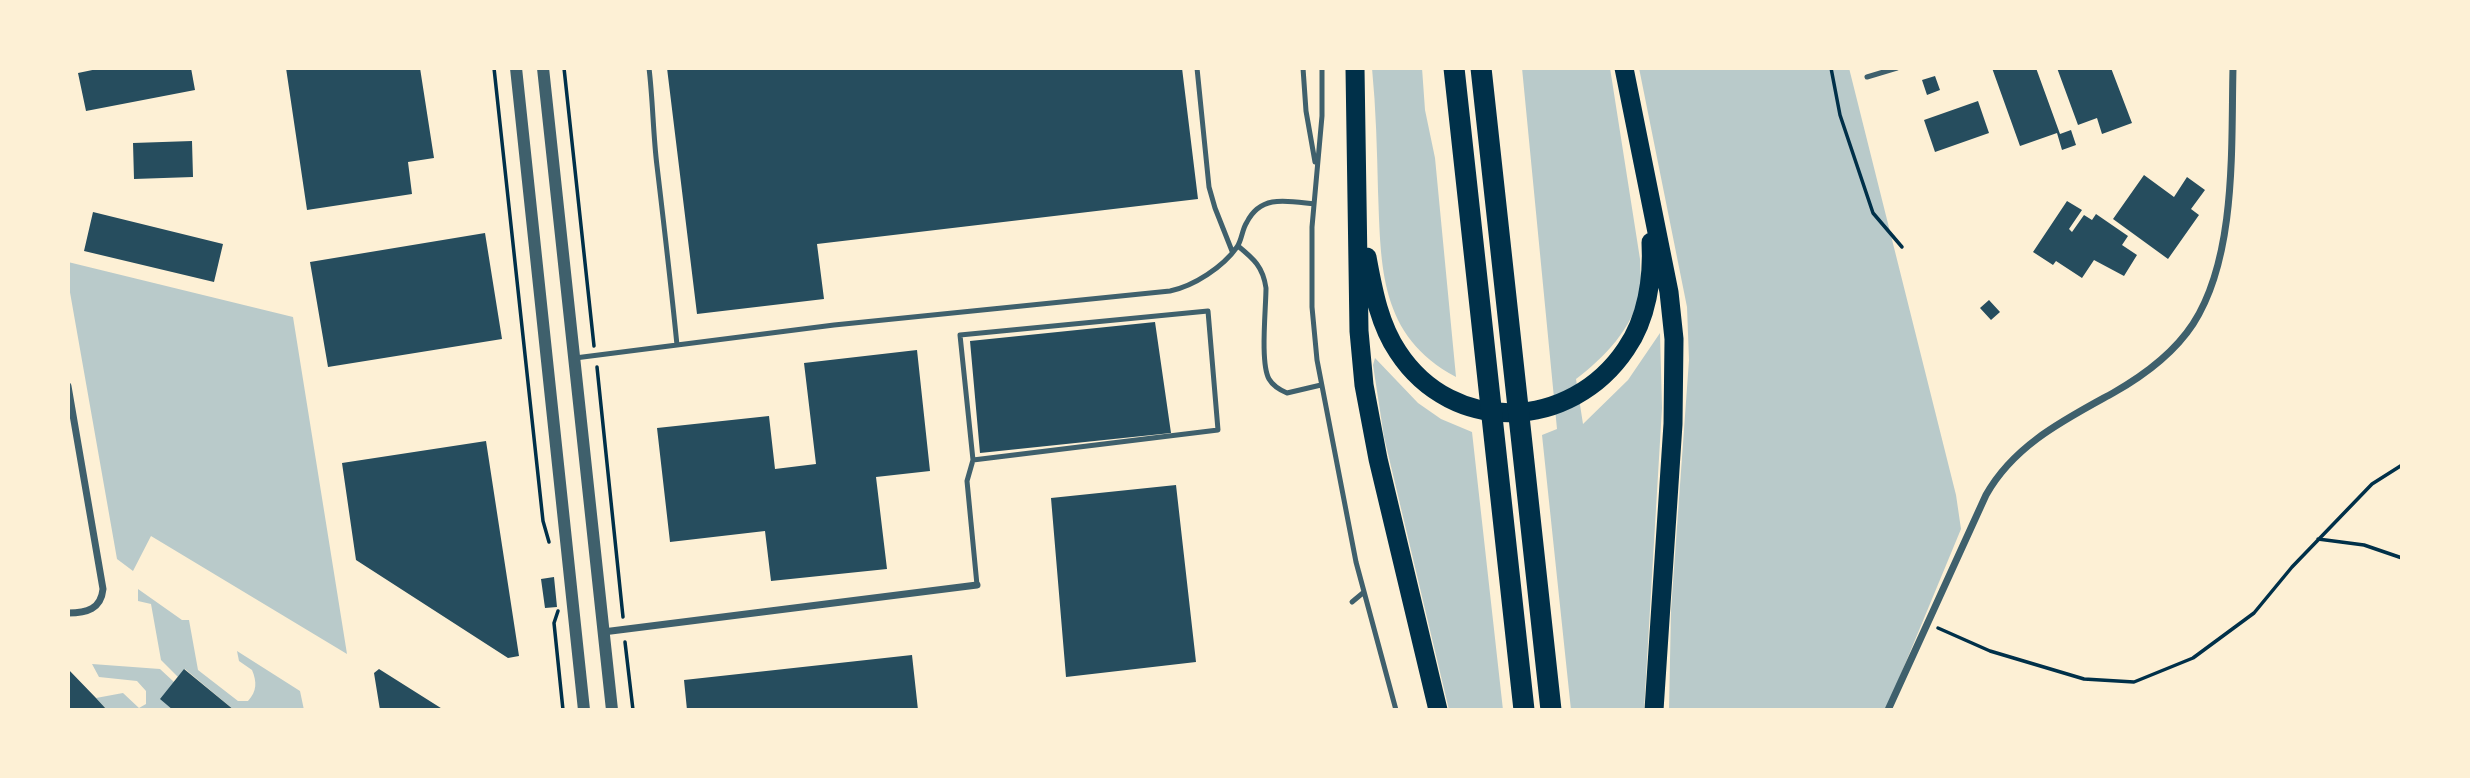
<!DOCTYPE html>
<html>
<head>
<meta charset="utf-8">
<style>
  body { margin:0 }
  #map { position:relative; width:2470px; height:778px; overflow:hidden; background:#fdf0d5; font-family:"Alegreya Sans",sans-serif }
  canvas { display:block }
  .frame { position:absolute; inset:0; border:70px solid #fdf0d5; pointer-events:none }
</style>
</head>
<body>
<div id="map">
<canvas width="2470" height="778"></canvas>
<div class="frame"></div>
</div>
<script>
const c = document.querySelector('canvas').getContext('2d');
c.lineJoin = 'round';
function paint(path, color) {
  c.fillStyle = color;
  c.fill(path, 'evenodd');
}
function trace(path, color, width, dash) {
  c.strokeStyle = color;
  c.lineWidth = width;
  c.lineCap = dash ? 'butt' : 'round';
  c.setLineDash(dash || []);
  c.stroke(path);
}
paint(new Path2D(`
  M1372 68H1422L1425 110 1435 158 1456 377C1379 336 1381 267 1378 191 1377 150 1376 109 1372 68Z
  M1522 68H1610L1640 259C1640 270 1642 282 1640 292 1633 328 1604 358 1576 379L1583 424 1628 380 1660 333 1662 408 1644 710H1571L1542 435 1557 429Z
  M1639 68H1849L1956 495 1961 529 1886 710H1669L1671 610 1689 360 1687 307Z
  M68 262 293 317 347 654 151 536 133 571 117 559 68 281Z
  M1375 358 1418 403 1441 419 1472 432 1503 710H1449L1384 437 1373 365Z
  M138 589 182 620H189L198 670 238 701H248C257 691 257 682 252 670L239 661 237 651 300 691 304 710H234L185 669 178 677 161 660 151 604 138 601Z
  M92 664 160 669 174 682 173 710H107L96 698 123 693 139 708 146 704V691L137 681 99 677Z`), '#b9caca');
paint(new Path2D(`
  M102 68H191L195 90 86 111 78 73Z
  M286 68H420L434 158 408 162 412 194 307 210Z
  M667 68H1182L1198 199 817 244 824 299 697 314Z
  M1992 68H2036L2060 134 2071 130 2076 145 2062 150 2057 133 2020 146Z
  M2057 68H2111L2132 123 2102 134 2097 118 2078 125Z
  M1935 76 1940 90 1927 95 1922 80Z
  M1978 101 1989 133 1935 152 1924 120Z
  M192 141 193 177 134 179 133 143Z
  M2144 175 2174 197 2187 177 2205 190 2191 209 2199 215 2168 259 2113 219Z
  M2067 201 2082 210 2069 229 2072 232 2084 215 2092 220 2096 214 2128 236 2122 245 2137 255 2124 276 2094 260 2082 278 2056 261 2053 265 2033 252Z
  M93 212 223 244 214 282 84 251Z
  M485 233 502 339 328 367 310 262Z
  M1989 300 2000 312 1991 320 1980 308Z
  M1155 322 1171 433 980 453 970 341Z
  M917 350 930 471 876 477 887 569 771 581 765 531 670 542 657 428 769 416 775 469 816 464 804 363Z
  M486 441 519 656 508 658 356 560 342 463Z
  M1176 485 1196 662 1066 677 1051 498Z
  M554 577 557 607 545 608 541 579Z
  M912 655 918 710H687L684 680Z
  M68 669 96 698 107 710H68Z
  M184 669 234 710H173L160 699Z
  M379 669 444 710H380L374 673Z`), '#264d5e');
trace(new Path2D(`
  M494 68 543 521 549 542
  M564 68 594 346
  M1831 68 1840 115 1873 213 1902 247
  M597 367 623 617
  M2318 539 2364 545 2402 558
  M558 611 554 623 563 710
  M1938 628 1990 651 2084 679 2134 682 2193 658 2254 613 2292 567 2372 484 2402 465
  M625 642 633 710`), '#003049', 3.5);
trace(new Path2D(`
  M649 68C653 101 653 134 657 166 664 225 671 285 677 345
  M1197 68 1209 187 1215 208 1232 251
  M1303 68 1306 111 1315 162
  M1322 68V116L1312 227V307L1317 360 1356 562 1396 710
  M1867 77 1897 68
  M1238 246C1254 259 1263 267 1266 288 1266 308 1260 363 1269 379 1273 386 1280 390 1287 393L1321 385
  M575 358 834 325 1170 291C1194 286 1223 267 1237 247 1242 240 1242 229 1247 222 1261 194 1288 201 1314 204
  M973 460 1218 430 1208 311 960 335 973 460 967 481 977 585
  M1352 602 1364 592`), '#3f606c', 5);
trace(new Path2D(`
  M68 386 103 589C101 609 87 613 68 613
  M603 632 977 585
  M1888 710 1986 495C2014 445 2064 420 2113 393 2143 376 2174 353 2193 324 2237 256 2231 146 2233 68`), '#3f606c', 7);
trace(new Path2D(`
  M516 68 584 710
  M543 68 612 710`), '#3f606c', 12);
trace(new Path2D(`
  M1355 68 1359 331 1364 385 1378 459 1438 710
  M1624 68 1669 292 1674 339 1673 424 1654 710
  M1367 257C1373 289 1379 324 1398 352 1453 436 1571 431 1626 349 1647 319 1653 278 1651 242`), '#003049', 19);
trace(new Path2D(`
  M1454 68 1524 710
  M1481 68 1551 710`), '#003049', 21);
</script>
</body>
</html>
